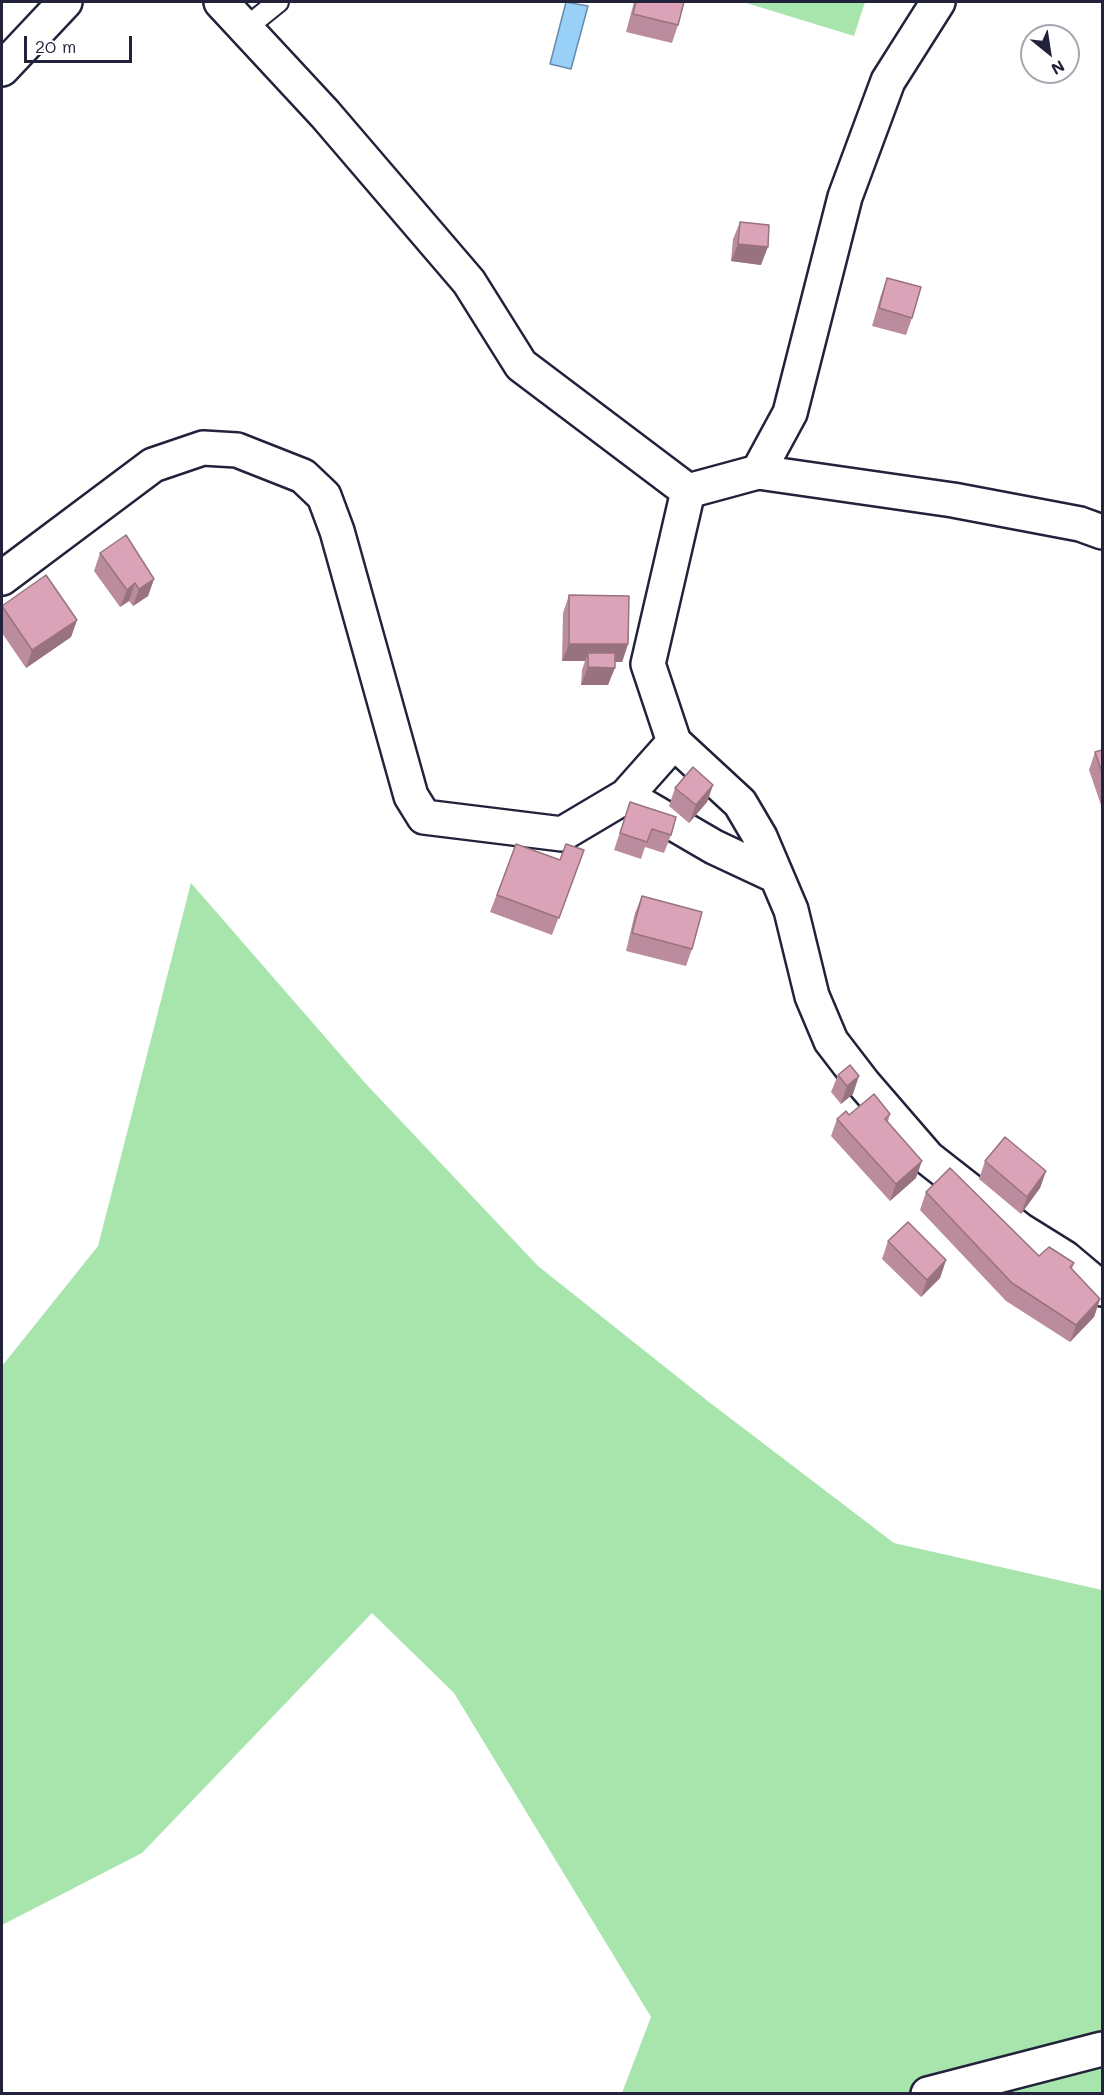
<!DOCTYPE html>
<html>
<head>
<meta charset="utf-8">
<style>
  body { margin:0 }
  #map { position:relative; width:1104px; height:2095px; overflow:hidden; background:#fff; font-family:Mali,sans-serif }
  canvas { display:block }
  .frame { position:absolute; inset:0; border:3px solid #22223b; pointer-events:none }
  .north { position:absolute; left:1020px; top:24px; width:60px; height:60px; box-sizing:border-box; background:#fff; border:2px solid #a7a7b1; border-radius:50%; rotate:150deg; font-size:16px; font-weight:700; line-height:24px; text-align:center; color:#22223b }
  .north::after { content:''; display:block; margin:auto; width:21px; height:27px; background:#22223b; clip-path:polygon(50% 0,100% 100%,50% 72%,0 100%) }
  .scale { position:absolute; left:24px; top:36px; width:108px; height:27px; box-sizing:border-box; border:3px solid #22223b; border-top:0; padding-left:8px; font-size:18px; line-height:21px; white-space:nowrap; color:#22223b; -webkit-text-stroke:4px #fff; paint-order:stroke }
</style>
</head>
<body>
<div id="map">
<canvas width="1104" height="2095"></canvas>
<div class="frame"></div>
<div class="north">N</div>
<div class="scale">20 m</div>
</div>
<script>
const c = document.querySelector('canvas').getContext('2d');
c.lineJoin = 'round';
function paint(path, color) {
  c.fillStyle = color;
  c.fill(path, 'evenodd');
}
function trace(path, color, width, dash) {
  c.strokeStyle = color;
  c.lineWidth = width;
  c.lineCap = dash ? 'butt' : 'round';
  c.setLineDash(dash || []);
  c.stroke(path);
}
paint(new Path2D(`
  M743 2H865L854 36Z
  M191 883 366 1084 538 1266 709 1402 894 1543 1102 1590V2093H622L651 2017 454 1693 372 1613 142 1853 2 1925V1366L98 1246Z`), '#a7e5ad');
const water = new Path2D(`
  M566 2 588 6 571 69 550 64Z`);
paint(water, '#98d0f7');
trace(water, '#698aac', 1.5);
const lane = new Path2D(`
  M247 27 278 2`);
const street = new Path2D(`
  M758 472 790 413 845 197 888 81 938 2
  M688 491 758 472 953 500 1080 524 1102 532
  M2 578 153 465 203 448 237 450 303 476 324 496 337 531 411 796 424 817 562 834 626 796 674 742 648 664 688 491 521 365 469 282 325 114 221 2
  M674 742 740 803 760 837 791 910 812 996 831 1041 864 1084 928 1158 1020 1230 1065 1258 1102 1289
  M635 801 714 847 776 876`);
const highway = new Path2D(`
  M2 69 65 2
  M928 2094 1102 2049`);
trace(lane, '#22223b', 24);
trace(street, '#22223b', 38);
trace(highway, '#22223b', 38);
trace(lane, '#fff', 20);
trace(street, '#fff', 33);
trace(highway, '#fff', 33);
paint(new Path2D(`
  M634 2H684L678 25 672 43 626 32Z
  M740 222 761 265 731 261 733 239Z
  M887 278 912 318 906 335 872 326 881 295Z
  M100 553 154 579 148 596 133 606 129 601 120 607 94 571Z
  M569 595 628 644 622 662H615L608 685H581L582 670 585 661H562L563 613Z
  M2 607 77 620 71 637 26 668 2 633Z
  M1102 750V808L1089 770 1095 752Z
  M713 785 707 802 689 823 669 806 675 788Z
  M630 802 671 835 664 853 645 847 641 859 614 850Z
  M516 844 560 860 584 850 552 935 490 912Z
  M642 896 692 949 686 966 626 951 635 913Z
  M838 1075 853 1094 841 1104 831 1092Z
  M890 1114 888 1121 916 1178 890 1201 831 1136 837 1119 849 1115Z
  M985 1161 1046 1171 1040 1188 1021 1214 979 1179Z
  M926 1192 1039 1256 1074 1263 1072 1269 1100 1299 1094 1317 1070 1342 1006 1301 920 1210Z
  M888 1241 946 1260 940 1278 921 1297 882 1259Z`), '#bb8c9d');
paint(new Path2D(`
  M738 244 768 247 761 265 731 261Z
  M154 579 148 596 133 606 139 589Z
  M135 583 129 601 120 607 127 590Z
  M77 620 71 637 26 668 32 650Z
  M569 644H628L622 662 588 661V653L585 661H562Z
  M588 667 615 668 608 685H581Z
  M713 785 707 802 689 823 696 805Z
  M859 1076 853 1094 841 1104 847 1086Z
  M922 1161 916 1178 890 1201 896 1184Z
  M1046 1171 1040 1188 1021 1214 1027 1197Z
  M946 1260 940 1278 921 1297 927 1280Z
  M1100 1299 1094 1317 1070 1342 1076 1325Z`), '#997280');
const building = new Path2D(`
  M636 2H684L678 25 633 14Z
  M740 222 769 225 768 247 738 244Z
  M887 278 921 287 912 318 879 308Z
  M126 535 154 579 139 589 135 583 127 590 100 553Z
  M46 575 77 620 32 650 2 606Z
  M569 595 629 596 628 644H569Z
  M588 653H615V668L588 667Z
  M1102 750V773L1095 752Z
  M693 767 713 785 696 805 675 788Z
  M630 802 676 817 671 835 652 829 647 842 620 833Z
  M516 844 560 860 566 844 584 850 559 918 497 895Z
  M642 896 702 912 692 949 632 933Z
  M850 1065 859 1076 847 1086 838 1075Z
  M874 1094 890 1114 885 1119 922 1161 896 1184 837 1119 846 1111 849 1115Z
  M1005 1137 1046 1171 1027 1197 985 1161Z
  M950 1168 1039 1256 1049 1247 1074 1263 1070 1267 1100 1299 1076 1325 1012 1283 926 1192Z
  M908 1222 946 1260 927 1280 888 1241Z`);
paint(building, '#daa3b7');
trace(building, '#997280', 1.5);
</script>
</body>
</html>
